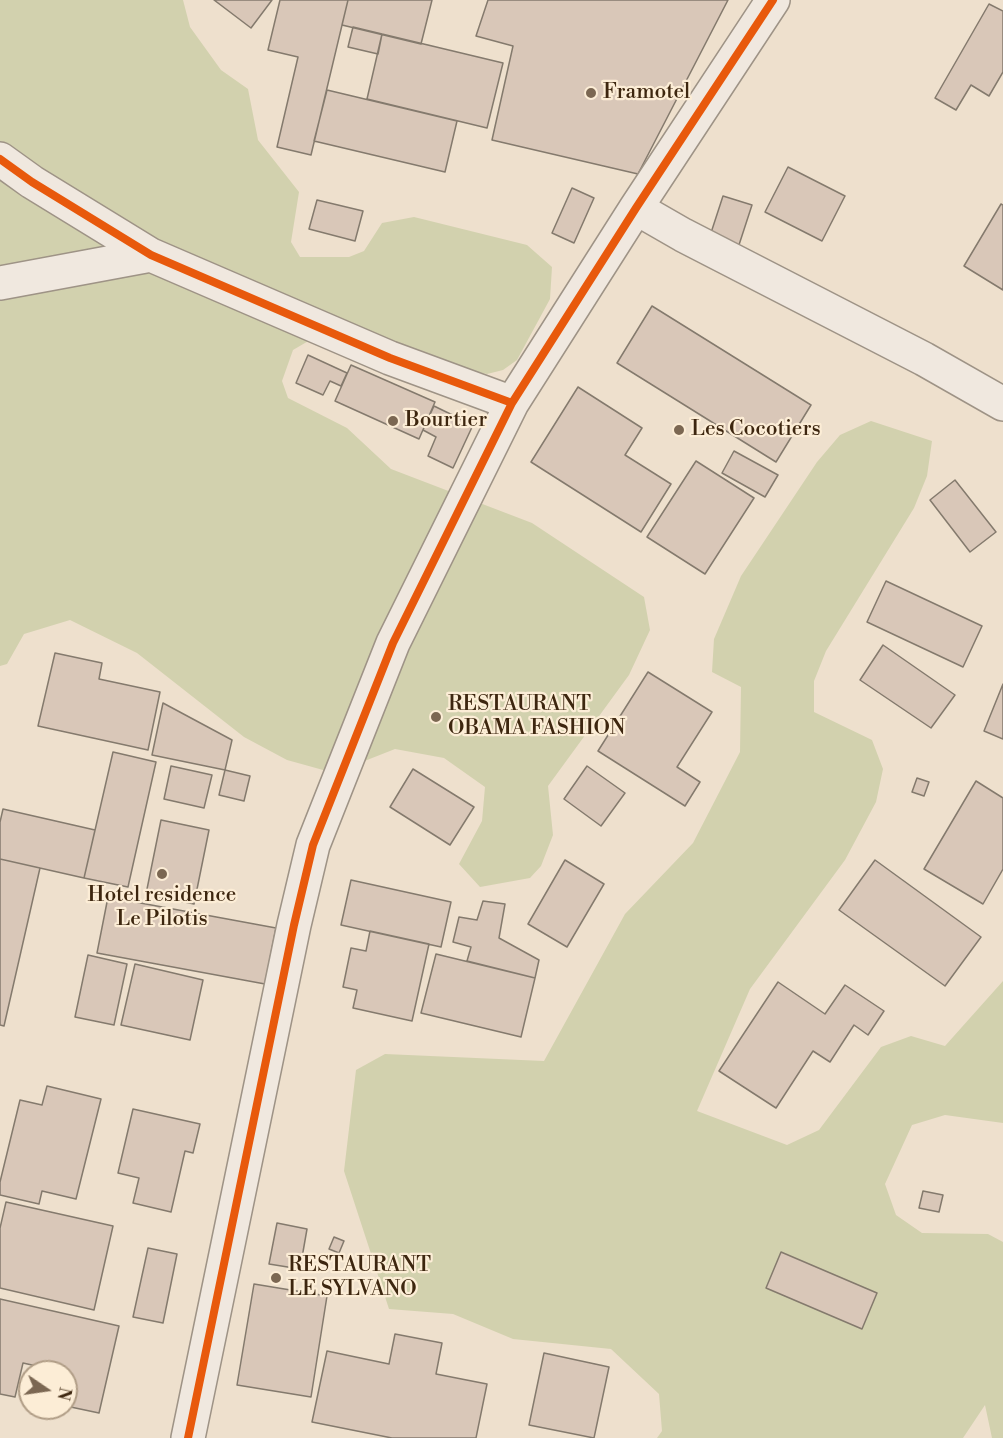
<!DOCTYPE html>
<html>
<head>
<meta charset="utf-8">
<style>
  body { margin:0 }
  #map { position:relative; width:1003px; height:1438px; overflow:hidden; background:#eee0cd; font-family:"Libre Bodoni",serif }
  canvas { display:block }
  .north { position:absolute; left:18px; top:1360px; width:60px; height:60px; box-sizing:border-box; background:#fcedd6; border:2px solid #b09d86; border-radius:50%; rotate:103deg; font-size:16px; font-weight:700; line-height:24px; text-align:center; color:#3d260f }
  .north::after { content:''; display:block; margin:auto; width:21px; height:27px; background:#7b6752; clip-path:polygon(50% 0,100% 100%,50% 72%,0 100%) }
</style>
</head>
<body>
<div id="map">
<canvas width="1003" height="1438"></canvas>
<div class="north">N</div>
</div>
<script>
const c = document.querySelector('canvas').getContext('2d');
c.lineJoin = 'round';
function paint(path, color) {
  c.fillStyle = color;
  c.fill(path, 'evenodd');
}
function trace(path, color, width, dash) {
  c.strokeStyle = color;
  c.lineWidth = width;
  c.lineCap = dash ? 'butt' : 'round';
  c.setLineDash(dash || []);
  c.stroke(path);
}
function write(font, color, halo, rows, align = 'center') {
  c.font = font + ' "Libre Bodoni",serif';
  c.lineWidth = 4.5;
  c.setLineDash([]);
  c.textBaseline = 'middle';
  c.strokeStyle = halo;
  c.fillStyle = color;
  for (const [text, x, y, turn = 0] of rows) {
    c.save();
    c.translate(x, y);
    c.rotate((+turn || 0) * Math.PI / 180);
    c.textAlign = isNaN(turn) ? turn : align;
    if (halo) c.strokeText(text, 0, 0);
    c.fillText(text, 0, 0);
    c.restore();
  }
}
paint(new Path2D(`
  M0 0H183L190 27 221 70 248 89 258 140 299 192 291 242 300 257H349L364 251 382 223 414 217 527 245 552 267 550 299 517 360 503 370 487 374 437 363 404 345 322 333 293 350 282 381 288 398 347 428 391 469 532 523 644 597 650 630 629 675 548 786 553 835 541 866 530 878 480 887 459 864 482 821 485 787 444 758 395 749 334 773 287 760 244 737 137 653 70 620 24 634 7 664 0 666Z
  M871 421 932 441 927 476 914 508 826 651 814 681V712L872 740 883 769 876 802 845 860 750 989 697 1111 787 1145 819 1130 881 1047 911 1036 945 1046 1003 981V1123L945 1115 912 1125 885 1184 896 1215 922 1233 988 1234 1003 1242V1438H992L985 1405 963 1438H657L662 1431 659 1394 611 1349 513 1339 453 1314 389 1309 344 1171 356 1070 385 1054 544 1061 625 914 693 843 740 752 741 687 712 672 714 639 741 576 817 462 840 435Z`), '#d2d1ae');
const building = new Path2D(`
  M214 0H272L251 28Z
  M280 0H348L311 155 277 147 298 57 268 50Z
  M348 0H432L421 44 342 25Z
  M488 0H728L638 174 492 140 513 46 476 36Z
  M989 4 1003 11V72L989 96 971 85 956 110 935 98Z
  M353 27 382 34 378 54 348 47Z
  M382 34 503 63 487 128 367 99Z
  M327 90 457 121 445 172 314 141Z
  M788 167 845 196 822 241 765 212Z
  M572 188 594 198 574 243 552 233Z
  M723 196 752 205 737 251 708 242Z
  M317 200 363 211 355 241 309 229Z
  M1001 204 1003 205V290L964 266Z
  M652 306 811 405 776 462 617 363Z
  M308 355 347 373 341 386 330 381 323 395 296 383Z
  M351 365 435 402 419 439 335 401Z
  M578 387 642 428 625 455 671 484 641 532 531 462Z
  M434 406 473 425 453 468 428 456 436 437 423 430Z
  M734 451 778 475 765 497 722 473Z
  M696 461 754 498 705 574 647 537Z
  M955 480 996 532 970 552 930 500Z
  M886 581 982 626 963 667 867 622Z
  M883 645 955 695 931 728 860 680Z
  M55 653 102 663 99 679 160 692 148 750 38 726Z
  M648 672 712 712 677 767 700 782 685 806 598 751Z
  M1003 684V739L984 731Z
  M163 703 232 740 225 770 152 755Z
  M113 752 156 762 128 887 84 878Z
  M171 766 212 775 204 808 164 799Z
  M587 766 625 793 601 826 564 799Z
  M413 769 474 807 450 845 390 807Z
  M225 770 250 776 244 801 219 795Z
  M917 778 929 782 924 796 912 792Z
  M976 781 1003 798V869L983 904 924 869Z
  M3 809 95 830 84 878 0 859V822Z
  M161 820 209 830 194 904 146 894Z
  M0 859 40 868 4 1026 0 1025Z
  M565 860 604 884 567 947 528 924Z
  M875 860 981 937 945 986 839 910Z
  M351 880 451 902 441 947 341 925Z
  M108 897 276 928 265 984 97 953Z
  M483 901 505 904 499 938 539 960 535 978 467 961 471 947 453 942 459 917 477 920Z
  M370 931 429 944 412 1021 353 1008 357 990 343 987 351 948 366 951Z
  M436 954 535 978 521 1037 421 1013Z
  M88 955 127 964 114 1025 75 1017Z
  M135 964 203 980 190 1040 121 1025Z
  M778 982 825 1014 845 985 884 1011 868 1035 854 1025 830 1062 813 1051 776 1108 719 1071Z
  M47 1086 101 1099 76 1199 42 1191 39 1204 0 1195V1182L20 1100 42 1105Z
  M133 1109 200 1124 193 1153 185 1151 171 1212 133 1203 139 1178 118 1173Z
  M923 1191 943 1195 939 1212 919 1208Z
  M6 1202 113 1226 94 1310 0 1288V1228Z
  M277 1223 307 1229 300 1269 269 1264Z
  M334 1237 344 1241 339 1253 329 1249Z
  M148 1248 177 1254 163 1323 133 1317Z
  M781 1252 877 1293 862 1329 766 1288Z
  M254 1284 327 1296 311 1397 237 1385Z
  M0 1299 119 1326 99 1413 66 1406V1372H49L50 1369 23 1363 15 1397 0 1394Z
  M395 1334 442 1343 436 1374 487 1384 476 1438H392L312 1422 327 1351 389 1364Z
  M544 1353 609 1367 594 1438 529 1425Z`);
paint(building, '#d9c7b8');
trace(building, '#847a6d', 1.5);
const minor = new Path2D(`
  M0 159 32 182 151 255 390 358 512 403
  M636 208 683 235 924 359 1003 404
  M0 283 151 255
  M188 1438 294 925 313 845 393 643 512 403 636 208 773 0`);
trace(minor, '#9e9386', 36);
trace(minor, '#f0e8df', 33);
trace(new Path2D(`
  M0 159 32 182 151 255 390 358 512 403
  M188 1438 294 925 313 845 393 643 512 403 636 208 773 0`), '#e8590c', 8);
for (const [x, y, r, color] of [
  [591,93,6,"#7b6752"],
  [393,421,6,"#7b6752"],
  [679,430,6,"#7b6752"],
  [436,717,6,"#7b6752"],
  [162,874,6,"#7b6752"],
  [276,1278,6,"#7b6752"]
]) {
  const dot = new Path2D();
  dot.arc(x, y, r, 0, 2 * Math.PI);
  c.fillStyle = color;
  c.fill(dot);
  trace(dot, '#fcedd6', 2);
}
write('21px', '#3d260f', '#fcedd6', [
  ["Framotel",603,93],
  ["Bourtier",405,421],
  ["Les Cocotiers",691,430],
  ["RESTAURANT",448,705],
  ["OBAMA FASHION",448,729],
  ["Hotel residence",162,896,"center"],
  ["Le Pilotis",162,920,"center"],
  ["RESTAURANT",288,1266],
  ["LE SYLVANO",288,1290]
], 'left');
</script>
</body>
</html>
